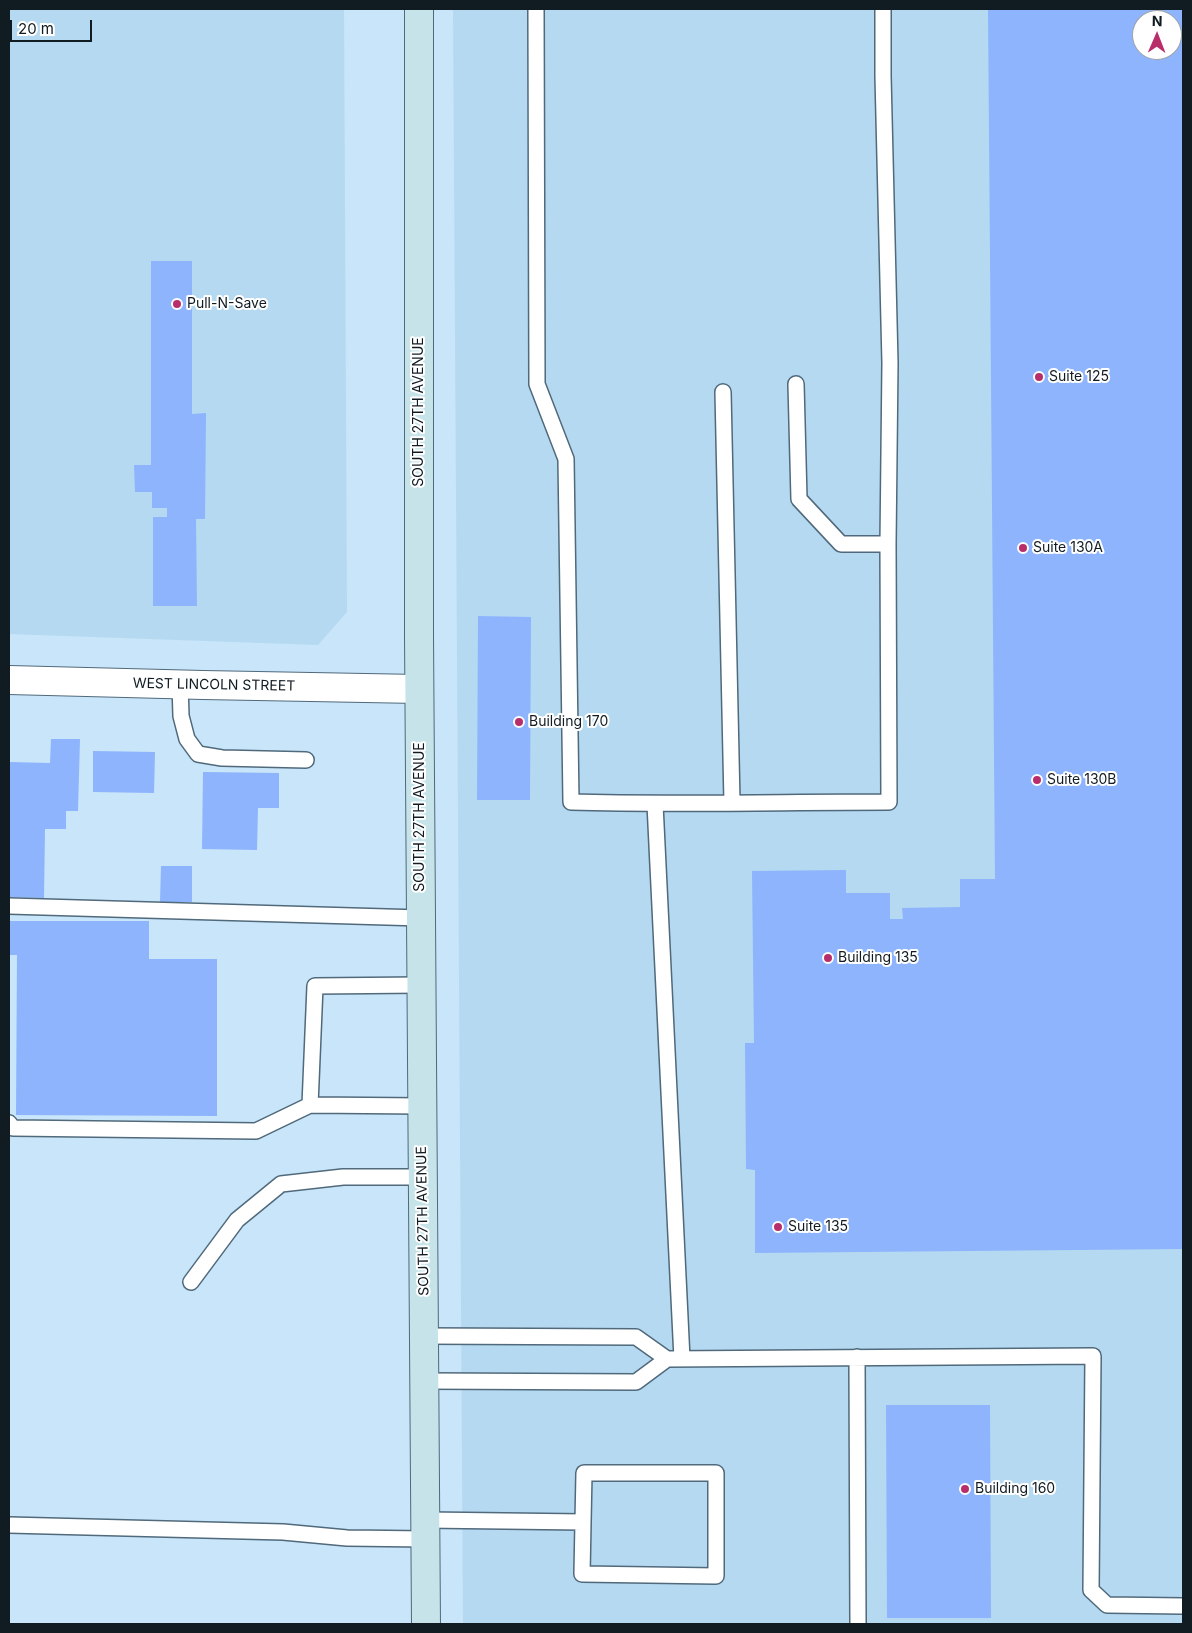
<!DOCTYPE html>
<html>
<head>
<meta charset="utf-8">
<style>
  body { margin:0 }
  #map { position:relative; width:1192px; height:1633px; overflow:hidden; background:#c8e5f9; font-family:Inter,sans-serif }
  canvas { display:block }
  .frame { position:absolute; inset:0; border:10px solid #101b22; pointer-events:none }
  .north { position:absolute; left:1132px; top:10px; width:50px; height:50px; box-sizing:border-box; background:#fff; border:1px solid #9fa4a7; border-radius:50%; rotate:1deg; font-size:14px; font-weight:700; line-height:20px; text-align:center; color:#101b22 }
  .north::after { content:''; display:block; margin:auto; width:18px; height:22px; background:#b82e6a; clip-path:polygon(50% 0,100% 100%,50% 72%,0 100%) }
  .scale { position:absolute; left:10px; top:20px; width:82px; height:22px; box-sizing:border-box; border:2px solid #101b22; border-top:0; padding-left:6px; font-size:15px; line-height:18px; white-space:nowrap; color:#101b22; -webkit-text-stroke:4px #fff; paint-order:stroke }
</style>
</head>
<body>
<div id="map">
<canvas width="1192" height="1633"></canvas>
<div class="frame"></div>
<div class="north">N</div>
<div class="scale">20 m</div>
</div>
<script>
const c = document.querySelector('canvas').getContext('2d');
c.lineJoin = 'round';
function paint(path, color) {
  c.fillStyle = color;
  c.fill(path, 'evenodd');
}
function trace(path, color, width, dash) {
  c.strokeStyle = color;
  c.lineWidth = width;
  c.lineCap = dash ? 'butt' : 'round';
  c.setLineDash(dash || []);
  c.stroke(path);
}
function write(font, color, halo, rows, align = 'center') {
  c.font = font + ' Inter,sans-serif';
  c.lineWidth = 4;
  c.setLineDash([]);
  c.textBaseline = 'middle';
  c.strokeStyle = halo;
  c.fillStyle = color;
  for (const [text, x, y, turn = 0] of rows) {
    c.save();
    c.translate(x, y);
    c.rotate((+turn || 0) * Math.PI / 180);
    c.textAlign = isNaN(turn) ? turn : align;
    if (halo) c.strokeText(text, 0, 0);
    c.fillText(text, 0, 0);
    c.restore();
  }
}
paint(new Path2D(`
  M9 9H344L347 612 318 645 9 634Z
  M453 9H1183V1624H463ZM1142 20H1172V50H1142Z`), '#b5d9f1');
paint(new Path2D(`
  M988 9H1183V1249L755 1253V1170L746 1169 745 1043H754L752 871 846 870V893H890V919H903L902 908 960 907V879H995ZM1142 20H1172V50H1142Z
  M151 261H192V414L206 413 205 519H196L197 606H153V517H167V508H152V492H135L134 465H151Z
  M478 616 531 617 530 800H477Z
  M51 739H80L78 811H66V829H45L44 898 9 897V762L50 763Z
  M93 751 155 752 154 793 93 792Z
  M203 772 279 773V808H258L257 850 202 849Z
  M161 866H192V902H160Z
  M9 921H149V959H217V1116L16 1115 17 955H9Z
  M886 1405H990L991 1618H887Z`), '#8db4fd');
const service = new Path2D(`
  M536 9 537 384 566 459 571 802C677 805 783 802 889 802L888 544 890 363 883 76V9
  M796 384 799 499 841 544H888
  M723 392 732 802
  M180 684 181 716 187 739 198 754 222 758 306 760
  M655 804 682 1359
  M9 906 421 918
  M310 1105 422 1106
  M9 1123 13 1128 256 1131 310 1105 315 986 421 985
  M191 1282 237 1220 281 1184 343 1177H422
  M425 1336 636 1337 667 1359 1093 1356 1091 1590 1107 1605 1183 1606
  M857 1357 858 1624
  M425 1381 636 1382 667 1359
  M426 1520 583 1522 584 1473H716V1576L582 1574 583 1522
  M9 1525 283 1532 347 1538 426 1539`);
const tertiary = new Path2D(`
  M9 680 203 685 419 689`);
const secondary = new Path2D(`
  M419 9V636L426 1624`);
trace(service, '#50697b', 18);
trace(tertiary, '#50697b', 30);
trace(secondary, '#50697b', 30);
trace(service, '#fff', 15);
trace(tertiary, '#fff', 28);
trace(secondary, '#c5e3e9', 28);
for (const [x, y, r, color] of [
  [177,304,5,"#b82e6a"],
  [1039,377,5,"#b82e6a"],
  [1023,548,5,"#b82e6a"],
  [519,722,5,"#b82e6a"],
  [1037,780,5,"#b82e6a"],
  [828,958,5,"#b82e6a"],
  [778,1227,5,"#b82e6a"],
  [965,1489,5,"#b82e6a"]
]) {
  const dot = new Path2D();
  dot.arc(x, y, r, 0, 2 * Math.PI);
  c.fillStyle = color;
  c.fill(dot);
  trace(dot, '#fff', 2);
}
write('14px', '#101b22', '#fff', [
  ["Pull-N-Save",187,304],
  ["Suite 125",1049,377],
  ["Suite 130A",1033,548],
  ["Building 170",529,722],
  ["Suite 130B",1047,780],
  ["Building 135",838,958],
  ["Suite 135",788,1227],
  ["Building 160",975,1489]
], 'left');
write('14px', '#101b22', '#fff', [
  ["SOUTH 27TH AVENUE",419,412,-90],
  ["WEST LINCOLN STREET",214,685,1],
  ["SOUTH 27TH AVENUE",420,817,-90],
  ["SOUTH 27TH AVENUE",423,1221,-91]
]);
</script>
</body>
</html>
